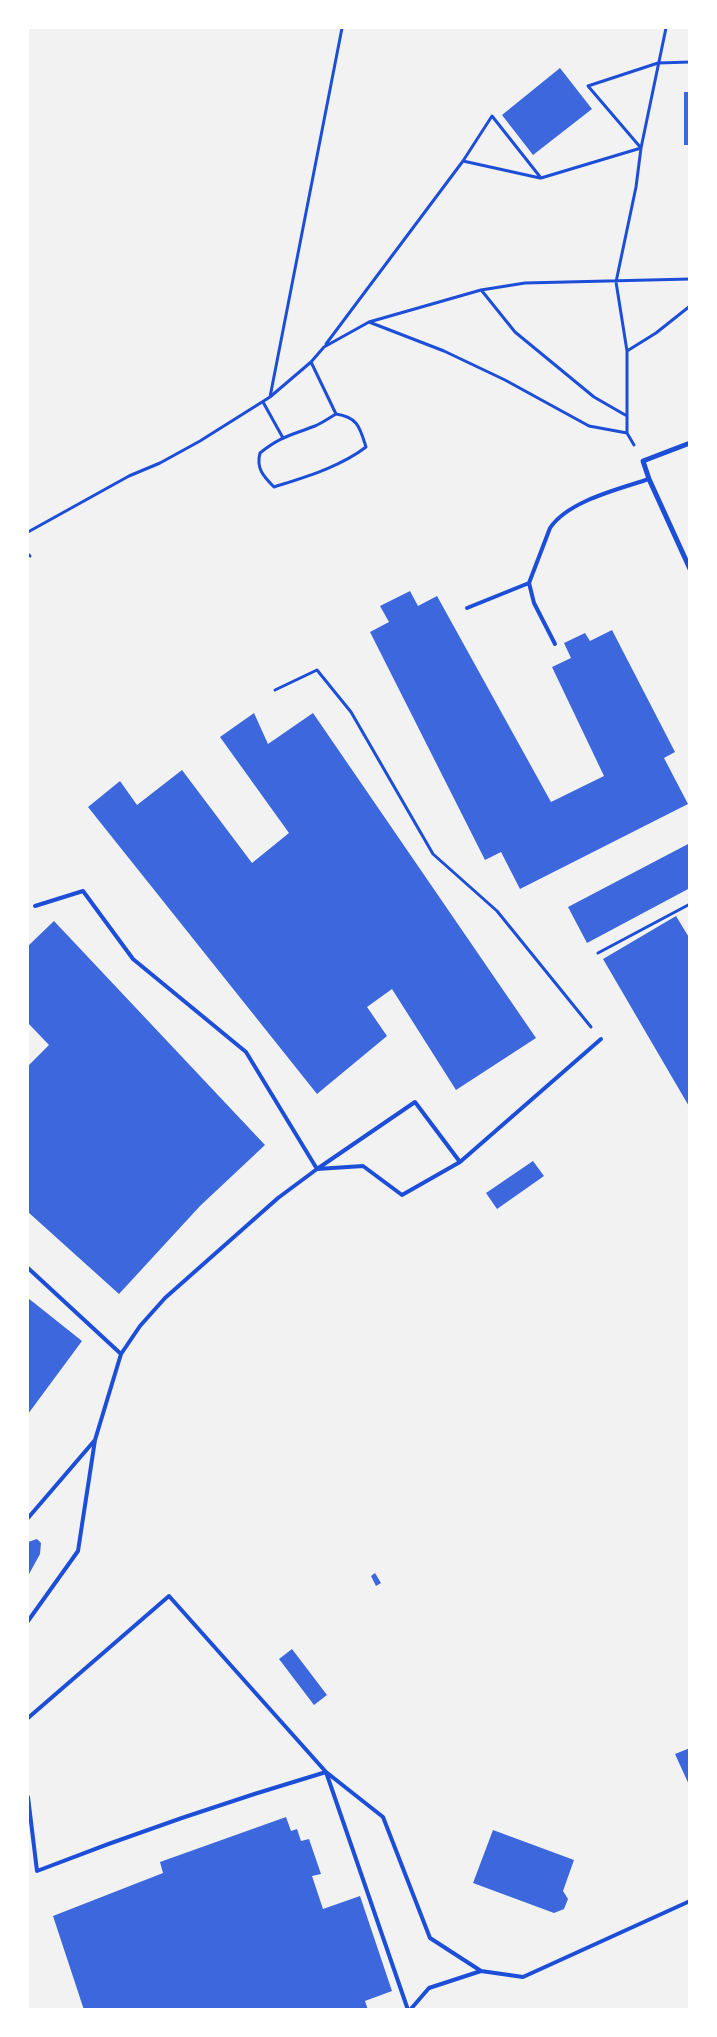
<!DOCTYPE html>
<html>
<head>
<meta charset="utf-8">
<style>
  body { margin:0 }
  #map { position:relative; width:717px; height:2037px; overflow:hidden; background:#f2f2f2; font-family:"Alegreya Sans",sans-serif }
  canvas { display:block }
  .frame { position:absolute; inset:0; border:29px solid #fff; pointer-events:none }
</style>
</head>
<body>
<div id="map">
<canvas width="717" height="2037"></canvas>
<div class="frame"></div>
</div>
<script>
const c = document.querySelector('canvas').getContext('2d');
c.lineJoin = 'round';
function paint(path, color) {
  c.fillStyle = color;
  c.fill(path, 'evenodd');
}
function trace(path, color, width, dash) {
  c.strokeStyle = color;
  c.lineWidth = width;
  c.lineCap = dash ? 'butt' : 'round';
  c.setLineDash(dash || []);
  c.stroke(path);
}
paint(new Path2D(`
  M560 68 592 109 533 155 502 115Z
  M684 92H690V145H684Z
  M410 591 418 606 437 596 551 802 604 776 552 667 571 658 564 643 585 633 590 641 612 630 675 752 664 758 688 804 520 889 501 852 485 860 370 632 389 622 380 606Z
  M254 713 268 744 313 713 536 1038 456 1090 392 989 367 1007 387 1036 317 1094 88 807 120 781 137 805 182 770 252 863 289 833 220 737Z
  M690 843V888L587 943 568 907Z
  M676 916 690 939V1108L603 959Z
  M54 921 265 1145 200 1206 119 1294 28 1212V1066L49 1045 28 1023V946Z
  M533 1161 544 1176 497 1209 486 1193Z
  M28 1298 82 1341 28 1414Z
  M37 1539 41 1543 40 1554 28 1576V1542Z
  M375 1573 381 1583 376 1586 371 1576Z
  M292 1649 327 1695 314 1705 279 1659Z
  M690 1748V1787L675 1754Z
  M286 1817 291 1831 297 1829 301 1841 309 1839 321 1874 312 1876 323 1909 360 1896 392 1991 365 2001 368 2010H84L53 1916 163 1873 160 1862Z
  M493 1830 574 1860 563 1891 568 1899 564 1909 554 1913 473 1883Z`), '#3d67dc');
trace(new Path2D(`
  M463 161 540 178
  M482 291 515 332 594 397 627 416
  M369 322 444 351 505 380 589 426 627 433
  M326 344 463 161 492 116 541 178 641 148 588 86 658 63 690 62
  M627 351 656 333 690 306
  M311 362 336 414
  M270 397 342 28
  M263 402 283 438
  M336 414C358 417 360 428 366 447 340 467 305 477 274 487 263 476 256 468 260 453 281 436 292 435 315 426 322 423 329 418 336 414Z
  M634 445 627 433V351L616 282 636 187 641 148 666 28
  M28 532 129 476 160 463 200 441 270 397 311 362 324 347 369 322 481 290 525 283 690 279
  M28 554 30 556
  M275 690 317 670 351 712 433 854 497 911 591 1027
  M598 953 690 904`), '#1d4ed8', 3);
trace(new Path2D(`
  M529 583 534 603 555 644
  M467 608 529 583 550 528C568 501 619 489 649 479
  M35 906 83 891 133 959 246 1052 317 1169
  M460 1162 601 1039
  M28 1268 121 1354
  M28 1518 95 1440
  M28 1621 78 1551 95 1440 121 1354 140 1326 165 1298 278 1198 317 1169 415 1102 460 1162 402 1195 363 1166 317 1169
  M28 1718 169 1596 326 1772 383 1817 430 1938 481 1971 523 1977 690 1901
  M28 1797 37 1871C132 1834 228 1801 326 1772L408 2010
  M410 2010 429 1988 481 1971`), '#1d4ed8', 4);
trace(new Path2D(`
  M690 443 643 461 649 479 690 569`), '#1d4ed8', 5);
</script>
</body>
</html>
